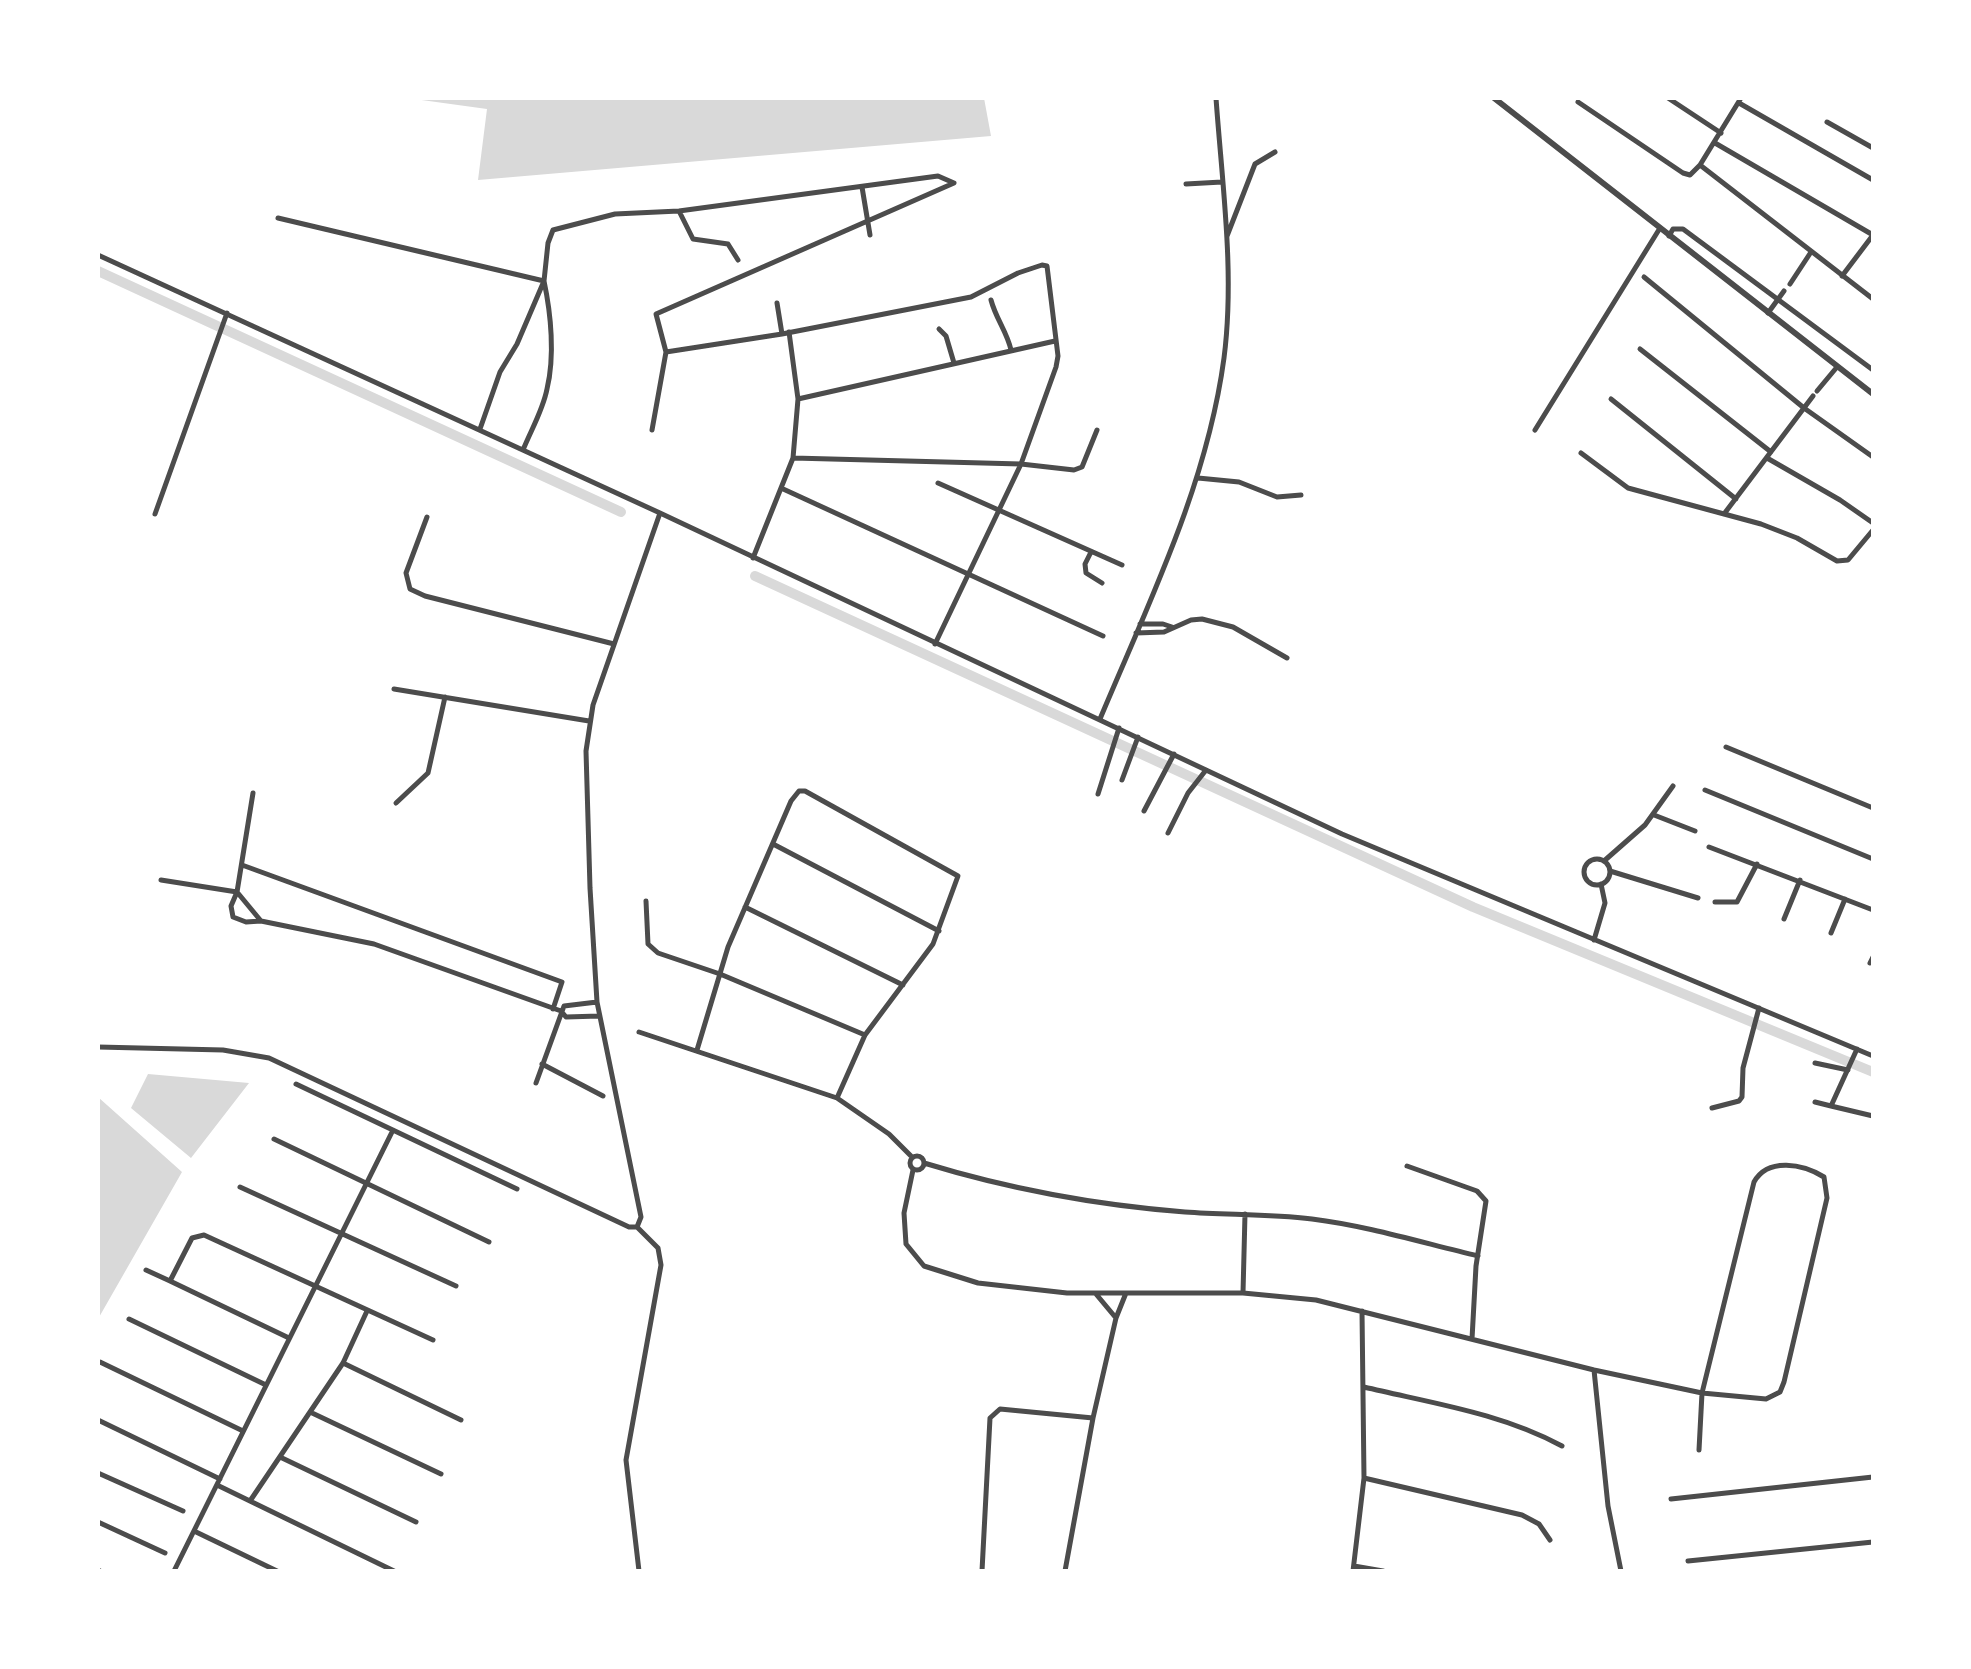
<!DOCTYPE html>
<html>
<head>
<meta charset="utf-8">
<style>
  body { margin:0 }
  #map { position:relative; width:1971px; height:1669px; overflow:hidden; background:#fff; font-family:Karla,sans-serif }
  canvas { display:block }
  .frame { position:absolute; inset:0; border:100px solid #fff; pointer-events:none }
</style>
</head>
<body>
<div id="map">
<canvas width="1971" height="1669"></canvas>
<div class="frame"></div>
</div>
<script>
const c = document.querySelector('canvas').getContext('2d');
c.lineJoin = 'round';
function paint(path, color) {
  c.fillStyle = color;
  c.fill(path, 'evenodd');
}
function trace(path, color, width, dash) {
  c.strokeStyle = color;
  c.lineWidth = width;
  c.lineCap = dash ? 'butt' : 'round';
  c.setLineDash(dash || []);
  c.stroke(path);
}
paint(new Path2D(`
  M407 98H984L991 136 478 180 487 109Z
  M148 1074 249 1083 191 1158 131 1108Z
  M98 1097 182 1172 98 1319Z`), '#d9d9d9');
trace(new Path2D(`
  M98 271 621 512
  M755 576 1473 907 1873 1072`), '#d9d9d9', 10);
trace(new Path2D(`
  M1668 98 1721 133
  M1578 102 1683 173 1690 175 1700 165 1741 98
  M1739 103 1873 180
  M1827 122 1873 148
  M1715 143 1873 235
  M1700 165 1873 299
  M1186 184 1222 182
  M862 187 870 235
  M679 211 693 239 728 244 738 260
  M278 218 544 281C551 314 555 356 547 389 543 410 531 430 523 450
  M1227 236 1255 164 1275 152
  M1669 236 1673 229H1683L1873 370
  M98 255 660 513 1342 834 1873 1056
  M1842 276 1873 235
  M1644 277 1804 408 1873 457
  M1790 284 1811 252
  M991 300C996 319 1007 332 1011 350
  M777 303 782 334
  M1768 313 1784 291
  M939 329 946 336 954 363
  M1640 349 1771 452
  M666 352 782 334 971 297 1018 273 1042 265 1047 266 1058 356 1056 367 1021 464 935 644
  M1817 391 1837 367
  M798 399 1055 341
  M1611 399 1736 499
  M480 429 500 372 517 344 544 281 548 243 553 230 615 214 679 211 938 176 954 183 656 314 666 352 652 430
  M1535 430 1660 228
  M1581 453 1628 488 1761 524 1797 538 1837 561 1848 560 1873 530
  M793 458 1021 464 1074 470 1082 467 1097 430
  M1767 458 1840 500 1873 523
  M1198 478 1239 482 1277 497 1301 495
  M938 483 1122 565
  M781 488 1103 636
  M155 514 227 313
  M1724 514 1813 396
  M427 517 406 573 410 589 425 596 614 644
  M1091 552 1085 564 1086 573 1102 583
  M753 558 793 458 798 399 789 332
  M1140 624H1163L1172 627
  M1136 633 1164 632 1191 620 1202 619 1233 627 1287 658
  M394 689 589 721
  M1100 719C1149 602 1207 485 1224 358 1235 273 1222 183 1216 98
  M1726 747 1873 808
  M1122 780 1138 737
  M1705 790 1873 859
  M253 793 237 892 231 906 233 917 246 922 261 921 374 944 561 1011 566 1017 599 1016
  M1098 794 1119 728
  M396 803 428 773 445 697
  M1144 811 1174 754
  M1654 815 1695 831
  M1168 833 1188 793 1206 770
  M773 844 939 931
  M1709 847 1873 910
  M1584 872a13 13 0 1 1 26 0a13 13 0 1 1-26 0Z
  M1604 861 1645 825 1673 786
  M242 865 562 982 553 1009
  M1610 871 1698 898
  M161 880 237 892
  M237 892 261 921
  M646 901 648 944 658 953 720 974 865 1035
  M1715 902H1737L1757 864
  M745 907 903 985
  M1784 919 1800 880
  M1831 933 1845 899
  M1594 940 1605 903 1601 884
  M1870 963 1873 957
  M639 1032 837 1098 889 1134 912 1157
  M98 1047 223 1050 269 1058 629 1227H637L641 1217 597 1002 590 888 586 751 593 705 660 513
  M697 1050 728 947 791 801 799 791H805L958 876 933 944 865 1035 837 1098
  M1815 1063 1848 1070
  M542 1064 603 1096
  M536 1083 564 1006 597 1002
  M296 1084 517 1189
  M1815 1102 1831 1106 1857 1049
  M1831 1106 1873 1116
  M1712 1108 1739 1101 1742 1097 1743 1068 1759 1008
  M274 1139 489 1242
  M910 1163a7 7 0 1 1 14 0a7 7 0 1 1-14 0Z
  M924 1163C1009 1189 1095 1205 1185 1212 1227 1215 1269 1214 1312 1219 1368 1226 1423 1243 1478 1256
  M1407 1166 1477 1191 1486 1201 1476 1266 1472 1339
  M913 1170 904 1213 906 1244 924 1266 978 1283 1067 1293H1243L1316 1300 1594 1370 1702 1393 1766 1399 1780 1392 1784 1382 1827 1198 1824 1177C1803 1164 1768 1157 1754 1182L1702 1393 1699 1450
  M240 1187 456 1286
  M637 1227 658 1248 661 1265 626 1460 639 1571
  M146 1270 170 1281
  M1243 1293 1245 1214
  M1096 1294 1116 1318
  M129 1319 266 1385
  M289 1338 170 1281 192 1238 204 1235 433 1340
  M100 1362 243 1431
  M343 1363 461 1420
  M1594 1370 1608 1506 1621 1571
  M1364 1387C1431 1403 1501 1413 1562 1446
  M310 1412 441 1474
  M98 1420 220 1479
  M280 1457 416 1522
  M98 1473 183 1511
  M1364 1478 1522 1515 1539 1524 1550 1540
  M217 1485 394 1571
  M1671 1499 1873 1477
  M250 1501 343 1363 367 1311
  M98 1522 165 1553
  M194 1531 277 1571
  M1688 1561 1873 1542
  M1354 1566 1383 1571
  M98 1570 100 1571
  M174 1571 393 1130
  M982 1571 990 1418 1000 1409 1093 1418
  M1065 1571 1093 1418 1116 1318 1126 1293
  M1353 1571 1364 1478 1362 1311`), '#4c4c4c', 5);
trace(new Path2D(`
  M1494 98 1873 394`), '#4c4c4c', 6);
</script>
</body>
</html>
